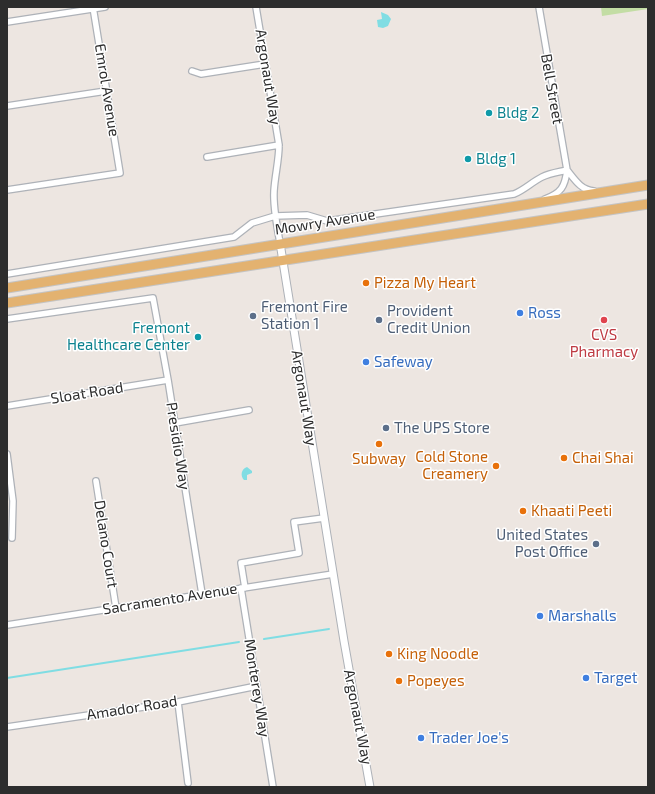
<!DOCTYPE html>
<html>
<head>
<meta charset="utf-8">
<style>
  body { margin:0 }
  #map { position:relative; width:655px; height:794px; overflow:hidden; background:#ede6e1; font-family:"Exo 2",sans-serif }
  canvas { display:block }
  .frame { position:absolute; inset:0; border:8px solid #2d2d2d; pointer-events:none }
</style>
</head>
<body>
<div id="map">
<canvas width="655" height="794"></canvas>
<div class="frame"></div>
</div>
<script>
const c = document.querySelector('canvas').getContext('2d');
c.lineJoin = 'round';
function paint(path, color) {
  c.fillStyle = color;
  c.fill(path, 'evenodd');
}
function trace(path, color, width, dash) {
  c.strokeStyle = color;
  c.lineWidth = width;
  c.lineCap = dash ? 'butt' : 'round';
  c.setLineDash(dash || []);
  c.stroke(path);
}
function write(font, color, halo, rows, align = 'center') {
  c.font = font + ' "Exo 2",sans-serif';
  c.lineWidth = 3;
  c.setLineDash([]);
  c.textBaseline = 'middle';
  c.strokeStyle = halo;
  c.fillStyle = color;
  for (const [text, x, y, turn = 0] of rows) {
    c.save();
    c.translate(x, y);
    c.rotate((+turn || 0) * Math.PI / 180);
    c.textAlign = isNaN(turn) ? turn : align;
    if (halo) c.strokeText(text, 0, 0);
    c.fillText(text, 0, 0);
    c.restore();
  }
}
paint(new Path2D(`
  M601 7H648V9L602 16Z`), '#c3dda4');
paint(new Path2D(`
  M381 12 388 15 391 19 388 26 383 28 378 27 377 20 382 19Z
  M247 467 252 471V473L247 475V480H244C240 476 241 469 247 467Z`), '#80dde3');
trace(new Path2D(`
  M264 639 329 629
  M7 678 239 642`), '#80dde3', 2);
const minor = new Path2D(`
  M256 7 279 145C279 160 275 175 274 191 273 208 277 226 280 243
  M539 7 567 170C565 187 561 193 545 199
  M7 22 105 7
  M192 71 201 74 265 64
  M7 106 106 91
  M207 157 279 145
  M567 170C575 180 581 190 594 191
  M7 190 120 173 93 7
  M7 274 234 237 252 223 275 216 307 215 327 221 514 194C524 190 532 182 542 177 550 173 559 172 567 170
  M7 319 153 298 168 380 202 594
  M7 406 168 380
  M175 423 249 410
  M7 454 13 501 12 538
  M96 481 116 608
  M241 588 273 787
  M245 588 241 563 299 553 294 522 324 518
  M7 625 333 574
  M178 702 188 783
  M7 727 178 702 257 686`);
const tertiary = new Path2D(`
  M280 243 344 641 370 787`);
const primary = new Path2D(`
  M7 288 648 185
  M7 303 648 204`);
trace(minor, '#aeb2b8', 8);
trace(tertiary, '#aeb2b8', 9);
trace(primary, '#c4c4c4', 11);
trace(minor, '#fff', 5.5);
trace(tertiary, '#fff', 7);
trace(primary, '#e3b270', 9);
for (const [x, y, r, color] of [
  [489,113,4,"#0f9aa8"],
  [468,159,4,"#0f9aa8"],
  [366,283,4,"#e8710a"],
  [520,313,4,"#3f7fe0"],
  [253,316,4,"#5c6f8a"],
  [379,320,4,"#5c6f8a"],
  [604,320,4,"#e0444e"],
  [198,337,4,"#0f9aa8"],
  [366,362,4,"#3f7fe0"],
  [386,428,4,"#5c6f8a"],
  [379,444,4,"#e8710a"],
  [564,458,4,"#e8710a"],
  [496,466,4,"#e8710a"],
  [523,511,4,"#e8710a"],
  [596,544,4,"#5c6f8a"],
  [540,616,4,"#3f7fe0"],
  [389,654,4,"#e8710a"],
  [586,678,4,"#3f7fe0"],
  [399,681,4,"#e8710a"],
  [421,738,4,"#3f7fe0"]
]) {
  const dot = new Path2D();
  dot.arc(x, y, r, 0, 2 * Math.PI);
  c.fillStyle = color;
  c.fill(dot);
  trace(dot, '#fff', 1.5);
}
write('15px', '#2d2d2d', '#fff', [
  ["Argonaut Way",268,77,81],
  ["Bell Street",552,89,80],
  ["Emrol Avenue",107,90,81],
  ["Mowry Avenue",325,222,-9],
  ["Sloat Road",87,393,-9],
  ["Argonaut Way",304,398,81],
  ["Presidio Way",178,446,81],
  ["Delano Court",106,544,81],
  ["Sacramento Avenue",170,599,-9],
  ["Monterey Way",257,688,81],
  ["Amador Road",132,708,-9],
  ["Argonaut Way",358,717,79]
]);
write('15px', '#0d838f', '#fff', [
  ["Bldg 2",497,113],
  ["Bldg 1",476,159],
  ["Fremont",190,328,"right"],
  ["Healthcare Center",190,345,"right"]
], 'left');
write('15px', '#c56008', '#fff', [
  ["Pizza My Heart",374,283],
  ["Cold Stone",488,457,"right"],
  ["Creamery",488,474,"right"],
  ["Chai Shai",572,458],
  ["Subway",379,459,"center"],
  ["Khaati Peeti",531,511],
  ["King Noodle",397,654],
  ["Popeyes",407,681]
], 'left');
write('15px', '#4e5e75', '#fff', [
  ["Fremont Fire",261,307],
  ["Station 1",261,324],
  ["Provident",387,311],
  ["Credit Union",387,328],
  ["The UPS Store",394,428],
  ["United States",588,535,"right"],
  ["Post Office",588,552,"right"]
], 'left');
write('15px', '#366cbe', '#fff', [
  ["Ross",528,313],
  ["Safeway",374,362],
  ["Marshalls",548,616],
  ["Target",594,678],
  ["Trader Joe's",429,738]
], 'left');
write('15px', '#be3a42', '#fff', [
  ["CVS",604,335],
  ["Pharmacy",604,352]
]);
</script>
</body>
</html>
